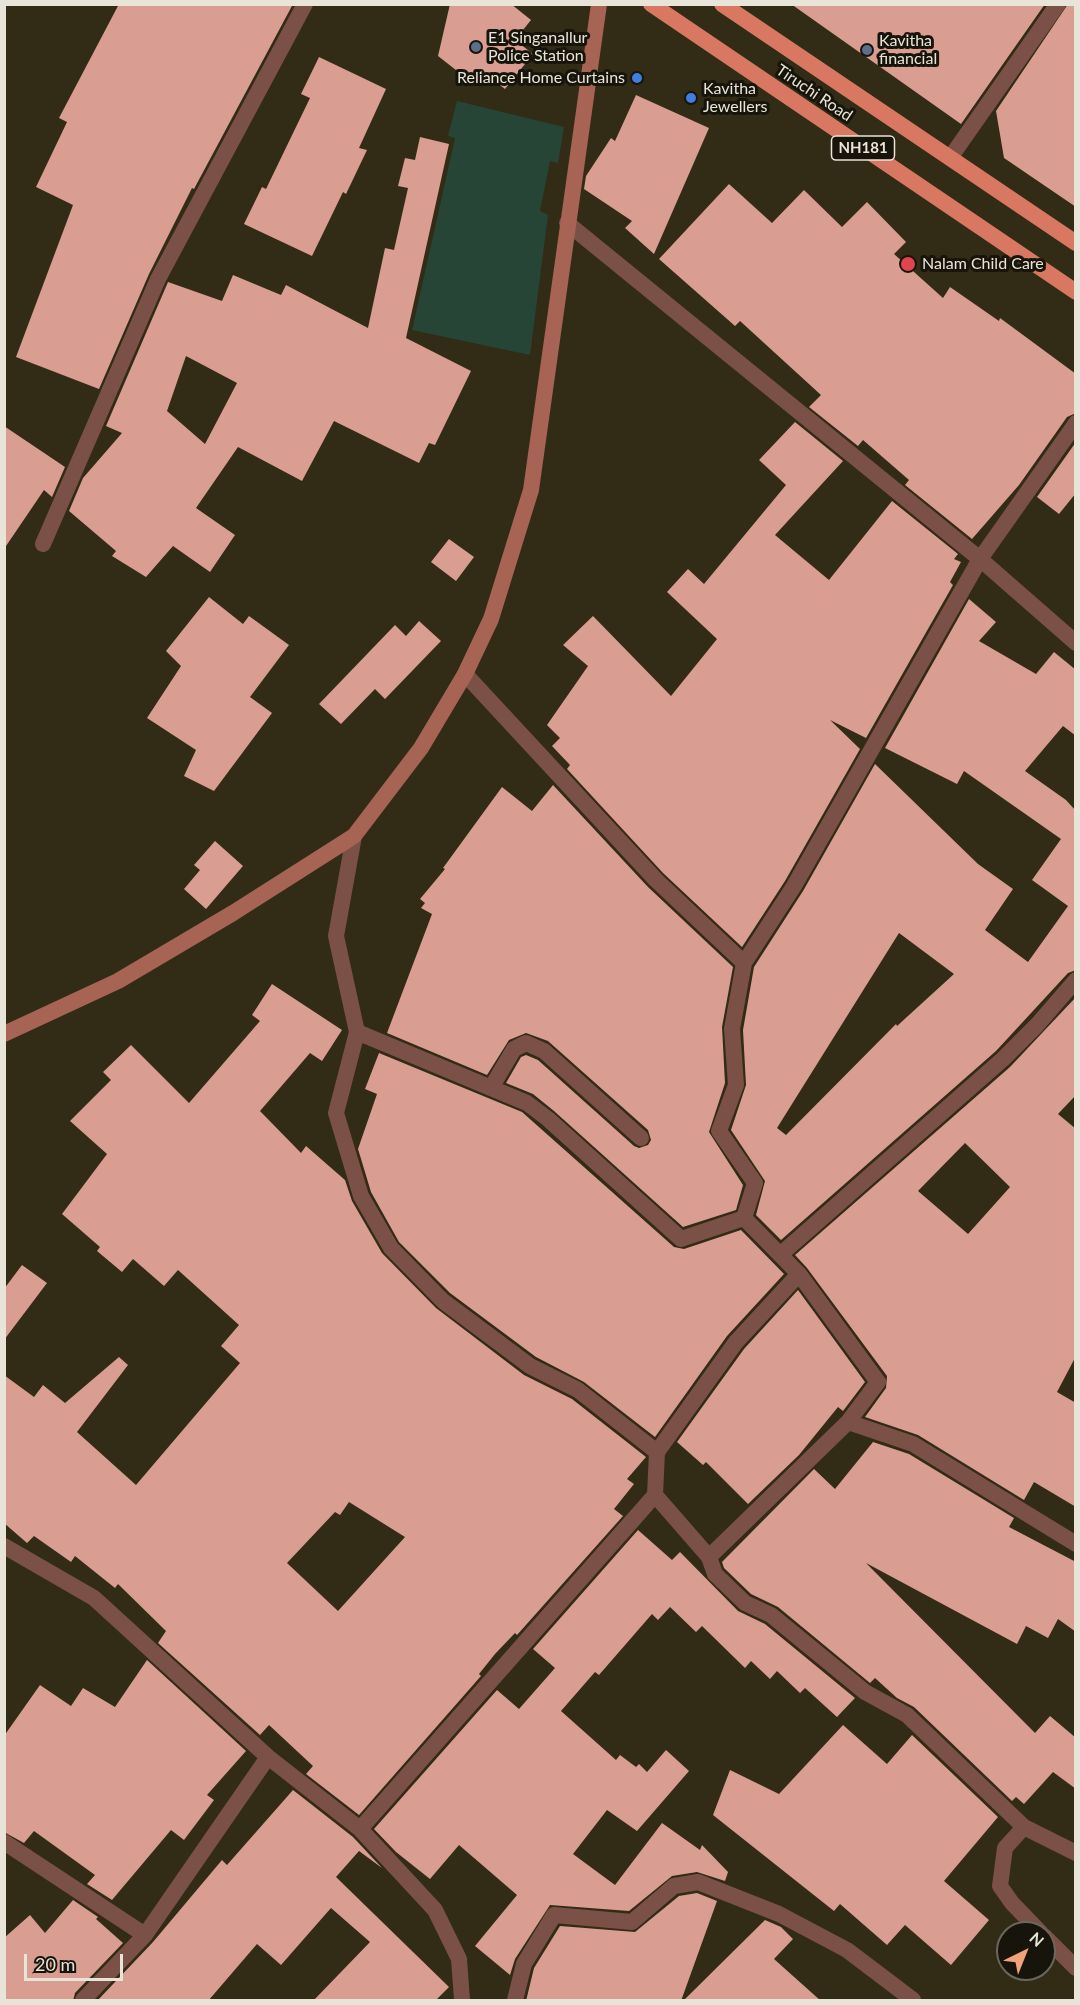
<!DOCTYPE html>
<html>
<head>
<meta charset="utf-8">
<style>
  body { margin:0 }
  #map { position:relative; width:1080px; height:2005px; overflow:hidden; background:#322b16; font-family:Lato,sans-serif }
  canvas { display:block }
  .frame { position:absolute; inset:0; border:6px solid #e8e4d7; pointer-events:none }
  .north { position:absolute; left:996px; top:1921px; width:60px; height:60px; box-sizing:border-box; background:#17140b; border:2px solid #6b675d; border-radius:50%; rotate:43deg; font-size:16px; font-weight:700; line-height:24px; text-align:center; color:#e8e4d7 }
  .north::after { content:''; display:block; margin:auto; width:21px; height:27px; background:#f0a27a; clip-path:polygon(50% 0,100% 100%,50% 72%,0 100%) }
  .scale { position:absolute; left:24px; top:1954px; width:99px; height:27px; box-sizing:border-box; border:3px solid #e8e4d7; border-top:0; padding-left:8px; font-size:18px; line-height:21px; white-space:nowrap; color:#e8e4d7; -webkit-text-stroke:4px #17140b; paint-order:stroke }
</style>
</head>
<body>
<div id="map">
<canvas width="1080" height="2005"></canvas>
<div class="frame"></div>
<div class="north">N</div>
<div class="scale">20 m</div>
</div>
<script>
const c = document.querySelector('canvas').getContext('2d');
c.lineJoin = 'round';
function paint(path, color) {
  c.fillStyle = color;
  c.fill(path, 'evenodd');
}
function trace(path, color, width, dash) {
  c.strokeStyle = color;
  c.lineWidth = width;
  c.lineCap = dash ? 'butt' : 'round';
  c.setLineDash(dash || []);
  c.stroke(path);
}
function write(font, color, halo, rows, align = 'center') {
  c.font = font + ' Lato,sans-serif';
  c.lineWidth = 6;
  c.setLineDash([]);
  c.textBaseline = 'middle';
  c.strokeStyle = halo;
  c.fillStyle = color;
  for (const [text, x, y, turn = 0] of rows) {
    c.save();
    c.translate(x, y);
    c.rotate((+turn || 0) * Math.PI / 180);
    c.textAlign = isNaN(turn) ? turn : align;
    if (halo) c.strokeText(text, 0, 0);
    c.fillText(text, 0, 0);
    c.restore();
  }
}
paint(new Path2D(`
  M457 101 564 127 558 163 550 161 540 211 548 215 530 355 412 330 455 138 448 136Z`), '#264537');
paint(new Path2D(`
  M119 4H293L194 189 192 188 149 274 99 389 16 357 73 205 36 187 67 122 59 118Z
  M450 4H511L531 20 515 40 533 54 505 89 484 73 475 85 438 56Z
  M791 4H1045L961 124Z
  M1068 4H1076V207L1004 158 996 111Z
  M319 57 386 89 359 148 367 150 346 194 343 192 312 256 244 224 262 187 266 189 310 98 301 94Z
  M636 95 709 128 654 254 625 228 632 221 584 189 586 176 611 138 615 141Z
  M420 137 449 144 406 338 471 371 435 445 429 443 419 463 334 421 302 481 238 447 196 508 235 535 210 572 173 546 146 577 112 556 116 551 69 511 83 478 122 433 106 426 168 282 222 301 233 275 281 295 286 285 368 328 385 248 394 250 408 188 398 186 405 158 415 160ZM186 356 237 383 205 444 167 411Z
  M729 184 772 223 804 190 842 227 867 202 906 242 894 254 943 298 950 287 999 321 1000 318 1076 374V413L1067 417 1019 485 972 539 905 485 909 480 863 440 858 446 809 407 821 395 740 321 735 326 659 259Z
  M795 422 843 461 775 535 829 580 892 501 958 554 954 559 961 562 950 582 953 585 866 738 830 720 860 749 785 881 742 947 663 873 567 769 570 765 552 746 560 738 547 725 588 666 563 645 593 616 671 696 717 639 667 592 688 569 704 584 786 485 759 460Z
  M4 426 65 467 52 497 44 490 4 549Z
  M1076 442V493L1059 514 1037 497Z
  M449 539 474 557 456 581 431 562Z
  M209 597 243 624 249 616 289 645 250 697 272 713 214 791 184 776 196 750 147 718 181 666 166 651Z
  M969 599 996 622 979 641 1036 674 1054 652 1076 670V736L1063 726 1025 771 1066 800 1076 811V970L1068 973 996 1051 781 1240 756 1215 765 1181 731 1130 746 1085 743 1030 754 967 803 891 875 764 978 864 1013 889 985 930 1028 962 1068 906 1032 880 1061 839 964 771 957 784 885 748ZM899 933 954 974 897 1026 896 1024 786 1135 777 1128Z
  M419 621 441 641 385 699 375 689 341 724 319 704 395 625 406 636Z
  M553 785 648 887 733 967 722 1027 725 1083 709 1132 743 1185 736 1210 683 1227 554 1111 533 1094 506 1083 521 1057 526 1055 538 1060 634 1146 639 1148 648 1145 651 1140 648 1130 548 1041 526 1033 509 1040 487 1075 387 1033 432 914 421 908 425 903 420 899 445 869 443 868 502 787 532 811Z
  M215 841 243 866 206 909 184 889 200 870 194 865Z
  M272 984 342 1030 322 1061 310 1053 260 1111 301 1153 306 1146 345 1180 352 1201 382 1253 436 1308 524 1375 572 1399 646 1457 627 1479 634 1484 614 1509 623 1516 517 1635 515 1633 495 1654 479 1674 481 1676 359 1815 306 1774 313 1766 269 1725 260 1735 158 1643 166 1631 118 1584 115 1588 75 1556 71 1562 34 1536 27 1543 4 1523V1375L34 1397 43 1385 65 1403 119 1357 128 1365 77 1432 136 1485 240 1363 221 1346 239 1325 178 1270 164 1286 133 1259 122 1272 97 1251 100 1247 62 1214 107 1154 70 1121 111 1080 103 1072 131 1045 189 1103 260 1021 252 1015ZM349 1502 405 1537 338 1611 287 1563 335 1512 340 1515Z
  M1076 997V1095L1058 1114 1076 1129V1356L1057 1392 1076 1403V1507L1034 1482 1024 1500 918 1435 865 1417 886 1388 887 1376 807 1268 795 1255 1010 1067ZM965 1143 1010 1187 968 1234 918 1191Z
  M379 1053 522 1112 674 1247 684 1249 741 1230 784 1274 727 1336 655 1437 584 1382 536 1357 450 1293 399 1242 371 1192 358 1149 377 1094 365 1089Z
  M22 1265 47 1283 4 1340V1289Z
  M798 1290 865 1382 843 1411 838 1407 799 1455 748 1504 706 1462 703 1465 677 1442 744 1349Z
  M873 1442 909 1454 1014 1518 1009 1527 1076 1562V1632L1058 1619 1048 1638 1026 1626 1017 1644 866 1563 1035 1733 1050 1716 1076 1738V1789L1053 1772 1024 1804 1016 1797 1012 1801 914 1707 897 1698 875 1678 870 1683 778 1607 751 1594 724 1568 722 1562 814 1469 835 1489Z
  M638 1530 672 1560 680 1552 738 1611 765 1624 855 1698 837 1717 805 1688 800 1693 777 1671 770 1679 751 1661 745 1668 702 1626 696 1632 670 1607 658 1620 652 1614 599 1675 595 1672 561 1711 616 1760 620 1755 636 1767 639 1764 647 1772 666 1750 689 1771 637 1831 607 1810 573 1854 615 1885 662 1823 700 1850 702 1845 728 1872 725 1881 697 1872 672 1876 629 1911 550 1905 515 1959 510 1975 475 1946 517 1895 459 1845 430 1879 396 1852 374 1829 497 1690 519 1709 555 1668 533 1649Z
  M147 1660 246 1751 207 1795 214 1800 184 1840 171 1830 112 1900 87 1884 95 1875 34 1831 24 1843 4 1832V1736L40 1685 71 1706 83 1688 115 1707Z
  M843 1725 887 1764 912 1735 998 1817 944 1881 989 1920 951 1965 905 1925 887 1945 840 1904 834 1911 713 1815 730 1770 779 1794Z
  M293 1790 353 1837 382 1868 359 1851 336 1877 449 1987 435 2001H313L370 1942 331 1908 281 1965 257 1944 208 2001H97L153 1942 222 1860 227 1865Z
  M697 1893 717 1901 681 2001H526L534 1968 560 1926 635 1932 679 1896Z
  M73 1900 98 1917 96 1919 123 1943 75 1993 73 2001H4V1938L30 1915 45 1933Z
  M765 1920 781 1927 793 1939 774 1959 821 2001H683Z`), '#d99d91');
trace(new Path2D(`
  M950 158 1058 4
  M567 223 980 559 1076 643
  M43 544 158 279 305 4
  M465 674 656 880 744 963
  M354 836 336 936 357 1032 336 1113 361 1196 391 1248 443 1301 530 1366 578 1390 657 1452 655 1495 709 1557 715 1574 745 1603 771 1615 865 1692 907 1715 1024 1827 1076 1853
  M357 1032 527 1103 548 1119 681 1239 744 1218 799 1274 878 1382 848 1422
  M491 1088 514 1049 526 1043 544 1051 641 1138
  M744 1218 755 1183 719 1131 736 1085 732 1029 744 963 794 886 980 559 1076 423
  M781 1254 1003 1059 1037 1025 1076 980
  M657 1452 736 1342 799 1274
  M4 1546 94 1598 268 1757 360 1829 435 1910 459 1959 462 2000
  M709 1557 848 1422 913 1444 1076 1544
  M1024 1827 1005 1848 1000 1886 1012 1903 1041 1933
  M360 1829 655 1495
  M4 1842 145 1935
  M1044 1936 1076 1968
  M83 2000 145 1935 268 1757
  M515 2000 524 1964 554 1915 632 1922 674 1886 698 1882 779 1914 847 1950 913 2000`), '#7b5046', 16);
trace(new Path2D(`
  M4 1034 118 981 233 913 354 836 421 748 465 674 491 619 531 490 599 4`), '#a76353', 16);
trace(new Path2D(`
  M651 4 1076 292
  M722 4 1076 243`), '#d87862', 16);
for (const [x, y, r, color] of [
  [476,47,6,"#5c6f8a"],
  [867,50,6,"#5c6f8a"],
  [637,78,6,"#3f7fe0"],
  [691,98,6,"#3f7fe0"],
  [908,264,8,"#e0444e"]
]) {
  const dot = new Path2D();
  dot.arc(x, y, r, 0, 2 * Math.PI);
  c.fillStyle = color;
  c.fill(dot);
  trace(dot, '#17140b', 2);
}
for (const [x, y, w] of [
  [863,148,63]
]) {
  const box = new Path2D();
  box.roundRect(x - w / 2, y - 12, w, 24, 4.5);
  c.fillStyle = '#17140b';
  c.fill(box);
  trace(box, '#e8e4d7', 1.5);
}
write('bold 15px', '#e8e4d7', null, [
  ["NH181",863,148]
]);
write('16px', '#e8e4d7', '#17140b', [
  ["E1 Singanallur",488,38],
  ["Police Station",488,56],
  ["Kavitha",879,41],
  ["financial",879,59],
  ["Reliance Home Curtains",625,78,"right"],
  ["Kavitha",703,89],
  ["Jewellers",703,107],
  ["Nalam Child Care",922,264]
], 'left');
write('16px', '#e8e4d7', '#17140b', [
  ["Tiruchi Road",814,93,34]
]);
</script>
</body>
</html>
